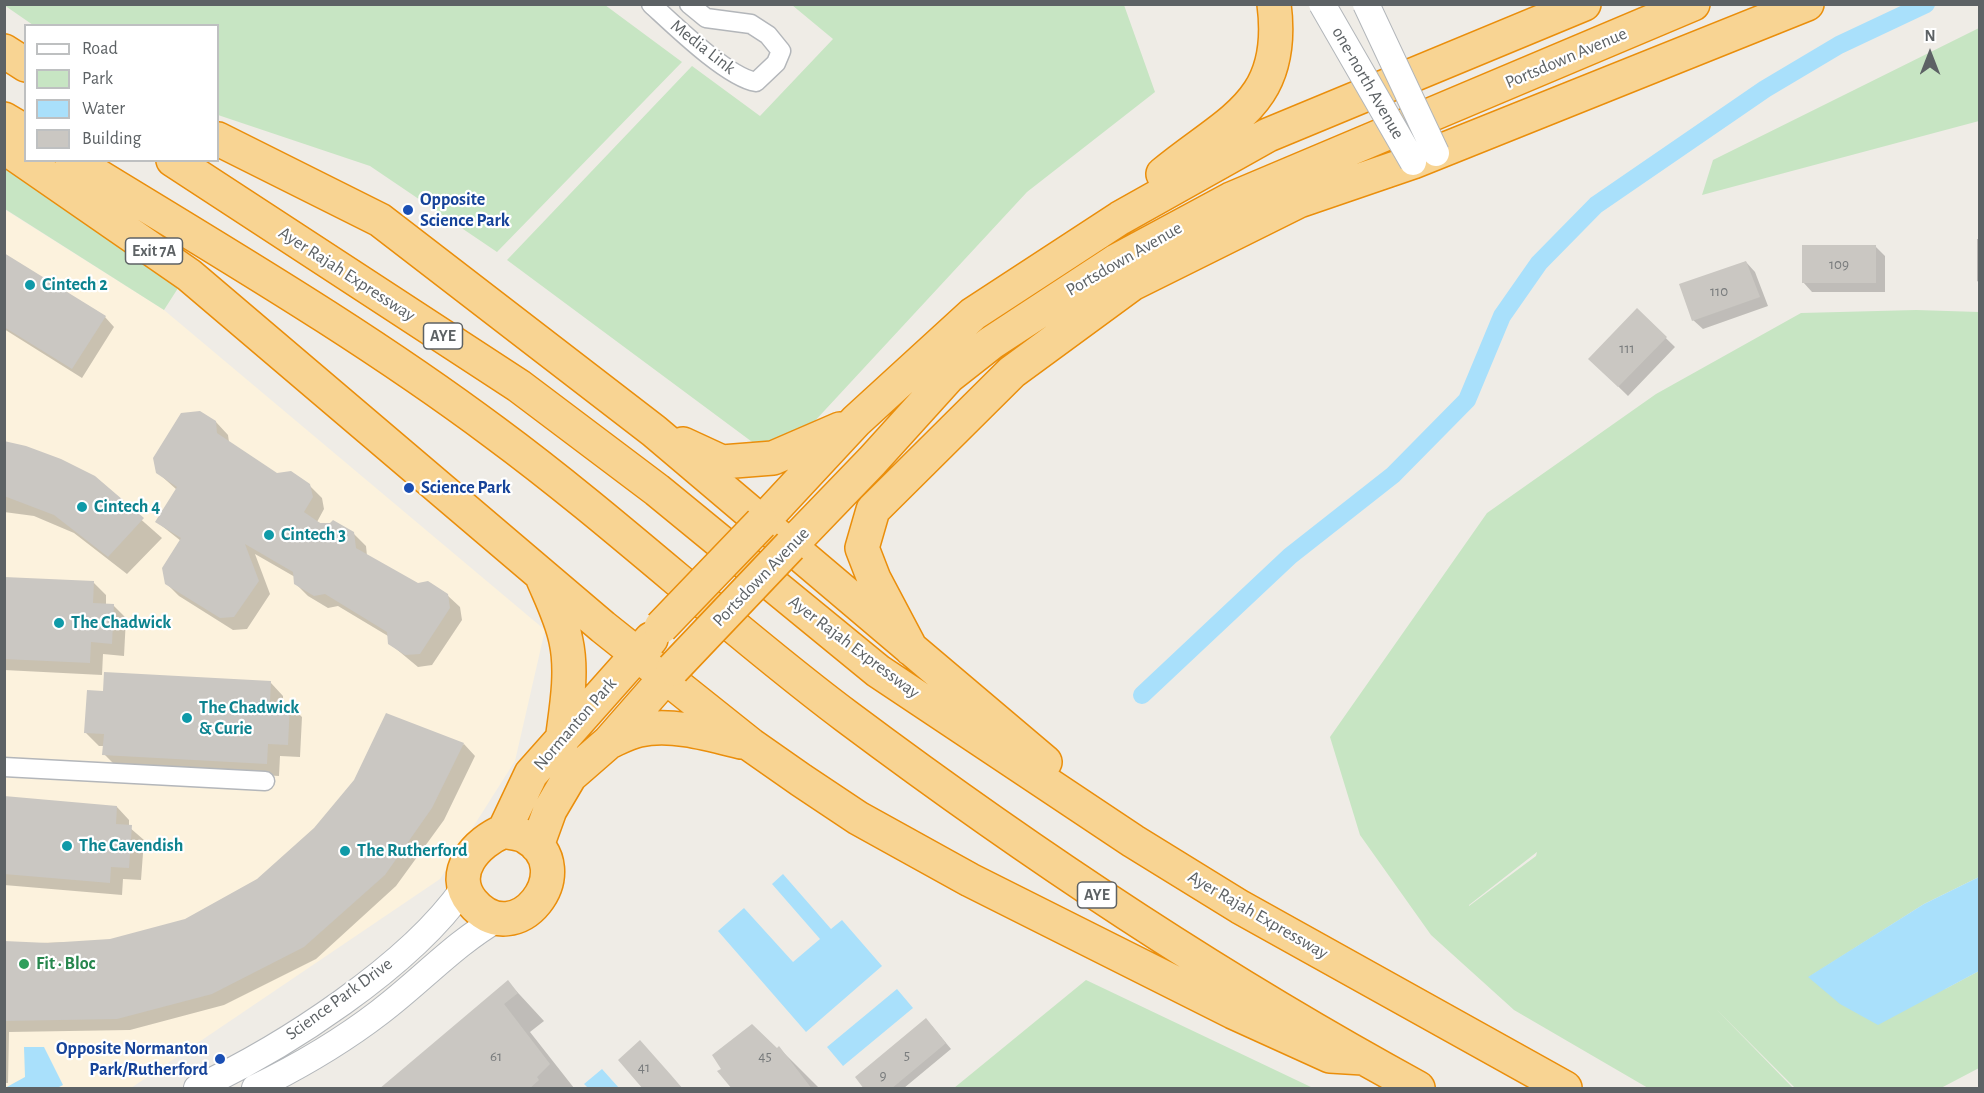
<!DOCTYPE html>
<html>
<head>
<meta charset="utf-8">
<style>
  body { margin:0 }
  #map { position:relative; width:1984px; height:1093px; overflow:hidden; background:#efece6; font-family:"Alegreya Sans",sans-serif }
  canvas { display:block }
  .frame { position:absolute; inset:0; border:6px solid #5d6265; pointer-events:none }
  .legend { position:absolute; left:24px; top:24px; width:195px; height:138px; box-sizing:border-box; background:#fff; border:2px solid #bec0c1; margin:0; padding:8px 10px; list-style:none; font-size:18px; color:#5d6265 }
  .legend li { display:flex; align-items:center; gap:12px; height:30px }
  .legend b { width:30px; border:2px solid #bec0c1 }
  .north { position:absolute; left:1900px; top:24px; width:60px; height:60px; -webkit-text-stroke:4px #fff; paint-order:stroke; rotate:0deg; font-size:16px; font-weight:700; line-height:24px; text-align:center; color:#5d6265 }
  .north::after { content:''; display:block; margin:auto; width:21px; height:27px; background:#5d6265; clip-path:polygon(50% 0,100% 100%,50% 72%,0 100%) }
</style>
</head>
<body>
<div id="map">
<canvas width="1984" height="1093"></canvas>
<div class="frame"></div>
<ul class="legend">
<li><b style="height:8px;background:#fff"></b>Road</li>
<li><b style="height:16px;background:#c7e5c3"></b>Park</li>
<li><b style="height:16px;background:#a9e0fb"></b>Water</li>
<li><b style="height:16px;background:#cac7c2"></b>Building</li>
</ul>
<div class="north">N</div>
</div>
<script>
const c = document.querySelector('canvas').getContext('2d');
c.lineJoin = 'round';
function paint(path, color) {
  c.fillStyle = color;
  c.fill(path, 'evenodd');
}
function trace(path, color, width, dash) {
  c.strokeStyle = color;
  c.lineWidth = width;
  c.lineCap = dash ? 'butt' : 'round';
  c.setLineDash(dash || []);
  c.stroke(path);
}
function write(font, color, halo, rows, align = 'center') {
  c.font = font + ' "Alegreya Sans",sans-serif';
  c.lineWidth = 4.5;
  c.setLineDash([]);
  c.textBaseline = 'middle';
  c.strokeStyle = halo;
  c.fillStyle = color;
  for (const [text, x, y, turn = 0] of rows) {
    c.save();
    c.translate(x, y);
    c.rotate((+turn || 0) * Math.PI / 180);
    c.textAlign = isNaN(turn) ? turn : align;
    if (halo) c.strokeText(text, 0, 0);
    c.fillText(text, 0, 0);
    c.restore();
  }
}
paint(new Path2D(`
  M4 209 164 310 545 630 515 761 440 879 131 1088H5Z`), '#fcf2dd');
paint(new Path2D(`
  M4 5H605L682 62 497 252 370 166 218 115V26L33 25Z
  M792 5H1124L1155 92 1027 192 800 437 763 450 507 260 692 66 760 116 833 39Z
  M1979 28V121L1702 195 1713 160Z
  M4 166 180 285 164 310 5 209Z
  M1916 310 1979 312V877L1924 904 1809 977 1945 989 1979 971V1068L1941 1088H1795L1716 1009 1793 1088H1648L1514 1010 1431 935 1360 835 1330 737 1487 513 1656 394 1801 313ZM1537 852 1536 856 1469 906V905Z
  M1086 980 1313 1088H954Z`), '#c7e5c3');
paint(new Path2D(`
  M783 874 831 929 842 920 882 966 806 1032 718 931 744 908 793 962 820 939 772 884Z
  M1979 877V971L1878 1025 1840 1004 1808 977 1924 904Z
  M897 989 913 1008 843 1066 827 1047Z
  M24 1047H44L63 1085 57 1088H5L25 1077Z
  M602 1069 619 1088H588L584 1084Z`), '#a9e0fb');
paint(new Path2D(`
  M1977 239H1980V283L1977 281Z
  M1875 246 1885 256V292H1812L1803 282Z
  M4 255 105 317 114 327 82 378 4 329Z
  M1746 262 1755 272 1768 306 1703 329 1693 320Z
  M1637 310 1675 347 1628 396 1590 359Z
  M216 422 228 435 229 442 277 474 309 485 322 498 324 509 317 522 353 533 366 546 367 556 417 585 447 595 460 607 462 620 432 665 418 667 389 643 388 636 338 606 328 608 308 596 295 583V577L255 554 270 594 247 629 233 630 179 596 166 583 181 541 157 522 177 490 157 472Z
  M4 443 94 478 162 538 127 574 74 533 34 516 4 512Z
  M4 578 94 583 106 595V605H113L126 618 124 656 103 654 102 675 4 670Z
  M271 683 283 696V704L289 705 302 717 300 757 280 756 279 776 117 767 104 754V746H99L86 733Z
  M464 744 475 756 444 820 396 886 316 959 224 1005 130 1030 9 1032 8 1083H4V944L111 941 186 921 258 881Z
  M4 798 117 807 129 820V827L144 840 141 880 123 879 122 895 4 885Z
  M508 982 544 1021 530 1032 574 1088H386Z
  M932 1026 951 1049 904 1088H866Z
  M779 1048 819 1088H733L777 1050Z`), '#0003');
trace(new Path2D(`
  M1142 695 1290 556 1393 475 1467 400 1502 316 1539 263 1596 205 1765 89 1839 45 1926 4`), '#a9e0fb', 18);
paint(new Path2D(`
  M1802 245H1876V283H1802Z
  M4 253 106 316 72 369 4 327Z
  M1746 261 1760 297 1692 321 1679 284Z
  M1637 308 1667 337 1618 387 1588 359Z
  M200 411 216 421 217 433 277 473 291 471 310 484 313 497 304 512 320 523H330L333 520 354 532 356 548 418 583 428 581 448 594 450 608 420 654 405 655 388 644 387 632 325 594 314 596 294 584 293 572 245 544 259 581 234 617 220 618 165 584 162 568 181 538 155 522 177 487 156 473 153 458 181 413Z
  M4 441 26 446 61 459 95 476 144 518 108 557 54 515 4 496Z
  M4 577 94 581 93 603 114 604 112 644 91 642 90 663 4 659Z
  M104 672 271 681 270 702 290 703 288 745 268 744 267 764 102 755 104 734 84 733 87 690 103 691Z
  M386 713 464 743 432 808 385 875 304 947 212 994 117 1019 4 1021V941L48 943 110 939 185 919 257 879 314 828 354 780Z
  M4 796 117 806 116 824 132 825 129 868 111 867 110 883 4 874Z
  M508 980 518 993 504 1004 550 1064 537 1077 539 1080 529 1089H379Z
  M926 1018 946 1043 891 1089H864L855 1077Z
  M752 1024 777 1048 779 1046 812 1089H732L717 1071 721 1069 712 1055Z
  M640 1040 671 1075 683 1089H643L618 1060Z`), '#cac7c2');
const street = new Path2D(`
  M651 4C674 25 727 77 756 82L776 63 781 51 768 35 751 24 706 18 689 4
  M4 767 265 781`);
const secondary = new Path2D(`
  M197 1088C283 1048 410 966 464 888
  M255 1088C300 1066 341 1042 380 1012 421 981 455 943 499 918`);
const highway = new Path2D(`
  M4 51 26 65
  M4 119 26 132
  M218 139 380 220 654 431 1045 762
  M4 147 189 275 603 627 751 745 801 780 858 818 970 880 1233 1012 1330 1056 1363 1058
  M72 160C215 248 360 332 494 432 616 522 726 626 846 716 1029 853 1218 979 1418 1088
  M173 160 519 386 657 490 878 671 1133 841 1240 907 1565 1088
  M1163 174C1228 120 1287 104 1274 4
  M683 444 722 462 773 458 840 429
  M761 523 856 421 973 314 1120 218 1268 135 1584 4
  M790 546 872 461 949 376 991 343 1116 261 1231 199 1693 4
  M543 579C552 600 562 620 566 641 573 673 566 710 562 741
  M911 649 874 579 862 548 873 510 1012 372 1132 284 1299 201 1413 162 1807 4
  M609 742C618 738 629 732 639 730 672 723 709 734 741 742
  M504 831C510 833 520 833 526 837 582 869 516 955 472 902 448 873 477 842 504 831Z
  M504 831 531 774 651 639
  M537 846 550 810 570 776 609 742 673 669`);
trace(street, '#b3b6ba', 21);
trace(secondary, '#b2b6ba', 28);
trace(highway, '#ea8e0b', 36);
trace(street, '#fff', 18);
trace(secondary, '#fff', 26);
trace(highway, '#f8d493', 33);
const secondaryBridge = new Path2D(`
  M1322 4 1413 162
  M1366 4 1436 153`);
const highwayBridge = new Path2D(`
  M661 627 761 523
  M673 669 790 546`);
trace(secondaryBridge, '#b2b6ba', 28, []);
trace(highwayBridge, '#ea8e0b', 36, []);
trace(secondaryBridge, '#fff', 26);
trace(highwayBridge, '#f8d493', 33);
for (const [x, y, r, color] of [
  [408,210,6,"#1a4fb4"],
  [30,285,6,"#0f9aa8"],
  [409,488,6,"#1a4fb4"],
  [82,507,6,"#0f9aa8"],
  [269,535,6,"#0f9aa8"],
  [59,623,6,"#0f9aa8"],
  [187,718,6,"#0f9aa8"],
  [67,846,6,"#0f9aa8"],
  [345,851,6,"#0f9aa8"],
  [24,964,6,"#2e9e5b"],
  [220,1059,6,"#1a4fb4"]
]) {
  const dot = new Path2D();
  dot.arc(x, y, r, 0, 2 * Math.PI);
  c.fillStyle = color;
  c.fill(dot);
  trace(dot, '#fff', 2);
}
write('15px', '#787b7c', null, [
  ["109",1839,264],
  ["110",1719,291],
  ["111",1627,348],
  ["5",907,1055],
  ["61",496,1056],
  ["45",765,1056],
  ["41",644,1067],
  ["9",883,1075]
]);
for (const [x, y, w] of [
  [154,251,57],
  [443,336,39],
  [1097,895,39]
]) {
  const box = new Path2D();
  box.roundRect(x - w / 2, y - 13, w, 26, 4.5);
  c.fillStyle = '#fff';
  c.fill(box);
  trace(box, '#5d6265', 1.5);
}
write('bold 16px', '#5d6265', null, [
  ["Exit 7A",154,251],
  ["AYE",443,336],
  ["AYE",1097,895]
]);
write('18px', '#5d6265', '#fff', [
  ["Media Link",703,47,38],
  ["Portsdown Avenue",1566,58,-23],
  ["one-north Avenue",1368,83,60],
  ["Portsdown Avenue",1124,259,-30],
  ["Ayer Rajah Expressway",347,274,33],
  ["Portsdown Avenue",761,577,-46],
  ["Ayer Rajah Expressway",854,647,37],
  ["Normanton Park",575,724,-49],
  ["Ayer Rajah Expressway",1258,915,30],
  ["Science Park Drive",339,999,-36]
]);
write('bold 18px', '#164399', '#fff', [
  ["Opposite",420,200],
  ["Science Park",420,221],
  ["Science Park",421,488],
  ["Opposite Normanton",208,1049,"right"],
  ["Park/Rutherford",208,1070,"right"]
], 'left');
write('bold 18px', '#0d838f', '#fff', [
  ["Cintech 2",42,285],
  ["Cintech 4",94,507],
  ["Cintech 3",281,535],
  ["The Chadwick",71,623],
  ["The Chadwick",199,708],
  ["& Curie",199,729],
  ["The Cavendish",79,846],
  ["The Rutherford",357,851]
], 'left');
write('bold 18px', '#27864d', '#fff', [
  ["Fit · Bloc",36,964]
], 'left');
</script>
</body>
</html>
